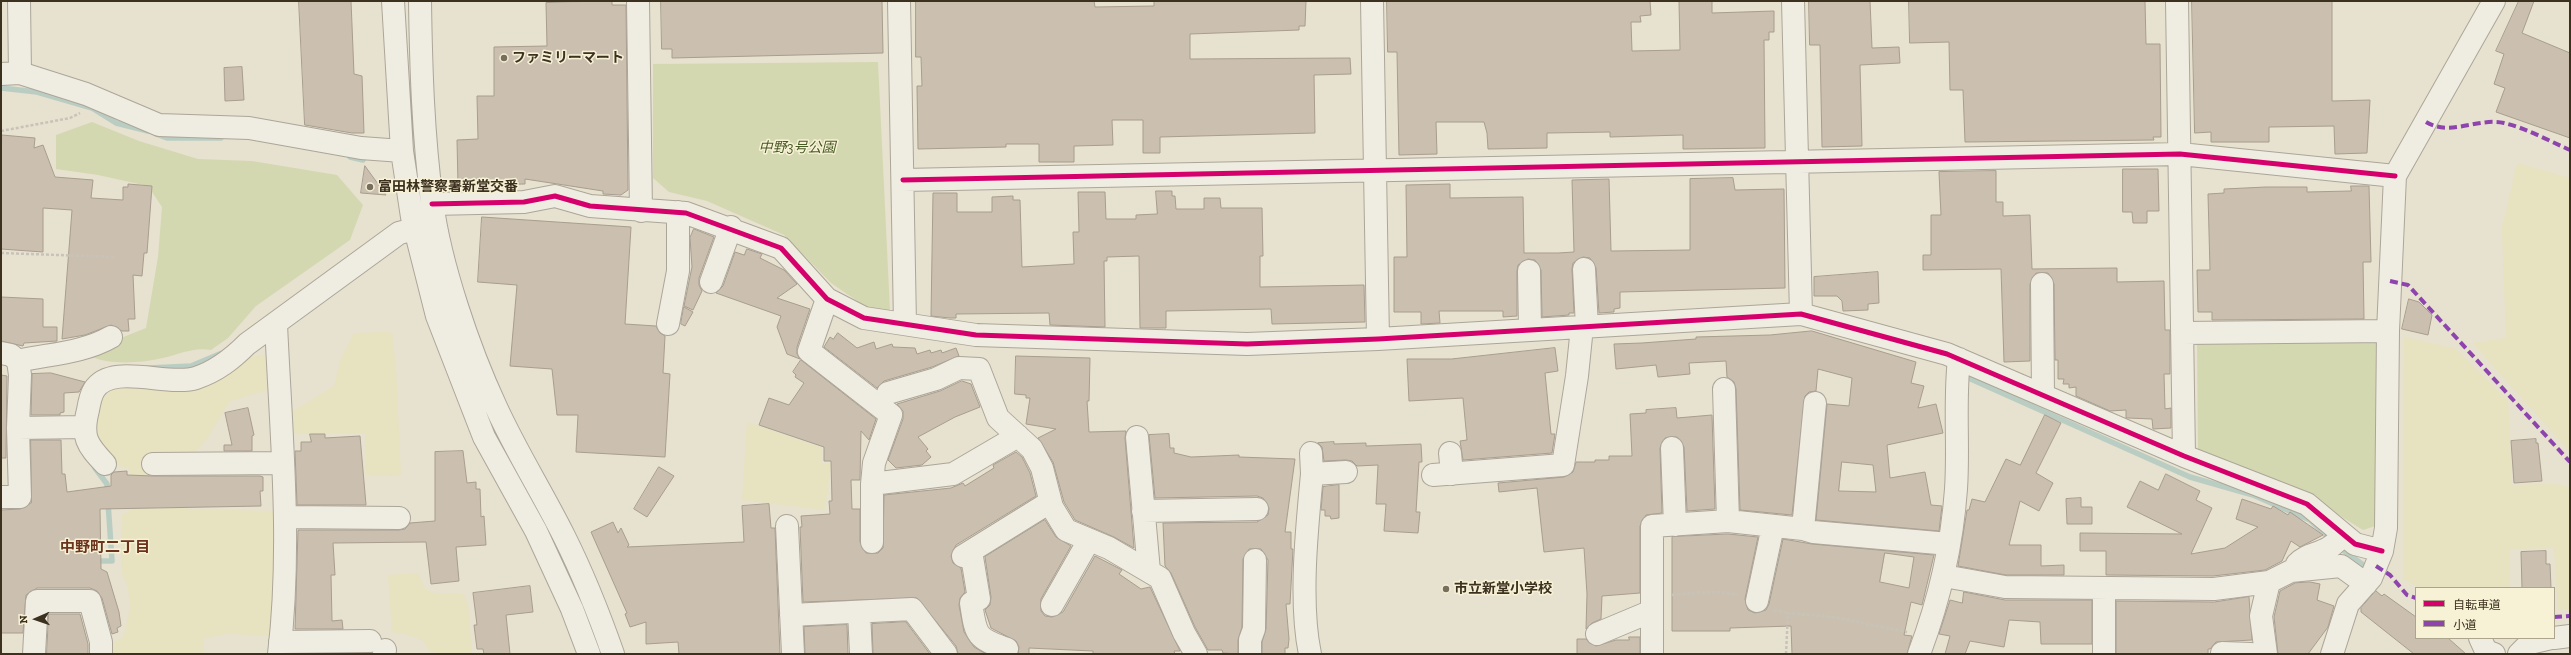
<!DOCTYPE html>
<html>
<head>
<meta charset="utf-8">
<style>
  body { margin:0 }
  #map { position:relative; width:2571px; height:655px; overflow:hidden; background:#e7e1cf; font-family:"Zilla Slab","Noto Sans JP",serif }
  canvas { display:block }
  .frame { position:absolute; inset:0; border:2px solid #3c301f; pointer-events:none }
  .legend { position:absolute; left:2415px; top:587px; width:140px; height:52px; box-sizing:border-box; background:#f7f1d6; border:1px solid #aca48d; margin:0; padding:5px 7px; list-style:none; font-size:12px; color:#3c301f }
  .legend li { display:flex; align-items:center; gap:8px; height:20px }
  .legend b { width:20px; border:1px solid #aca48d }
  .north { position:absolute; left:16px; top:599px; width:40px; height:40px; -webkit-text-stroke:3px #f7f1d6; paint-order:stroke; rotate:268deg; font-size:11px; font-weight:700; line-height:16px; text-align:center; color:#3c301f }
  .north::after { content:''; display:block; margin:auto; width:14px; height:18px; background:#3c301f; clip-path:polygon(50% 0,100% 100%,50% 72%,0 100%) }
</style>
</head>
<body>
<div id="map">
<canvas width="2571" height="655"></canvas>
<div class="frame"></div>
<ul class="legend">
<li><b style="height:5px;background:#d6006c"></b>自転車道</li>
<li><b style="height:5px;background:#8e44ad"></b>小道</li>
</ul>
<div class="north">N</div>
</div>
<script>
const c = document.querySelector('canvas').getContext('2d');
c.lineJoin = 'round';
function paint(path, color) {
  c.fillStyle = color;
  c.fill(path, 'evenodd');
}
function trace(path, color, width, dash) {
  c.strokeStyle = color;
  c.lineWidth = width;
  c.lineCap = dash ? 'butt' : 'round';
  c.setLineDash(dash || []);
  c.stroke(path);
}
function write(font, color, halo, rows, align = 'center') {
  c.font = font + ' "Zilla Slab","Noto Sans JP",serif';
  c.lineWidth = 3;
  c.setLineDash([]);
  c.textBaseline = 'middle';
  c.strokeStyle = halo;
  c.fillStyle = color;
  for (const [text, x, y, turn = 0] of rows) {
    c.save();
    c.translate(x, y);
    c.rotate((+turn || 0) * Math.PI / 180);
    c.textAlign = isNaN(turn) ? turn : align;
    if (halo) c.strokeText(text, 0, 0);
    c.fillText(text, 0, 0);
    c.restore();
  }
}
paint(new Path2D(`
  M2517 163 2570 178V452L2473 343 2506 338 2502 228Z
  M392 332 396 369 401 476 366 475 365 433 290 434V413L334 386 340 361 354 333Z
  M2404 337 2456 349 2508 401 2512 485 2553 484 2570 487V609L2558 610 2554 548 2510 549V588H2421L2403 579Z
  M265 355 267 390 230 401 207 439 191 457 151 458V509L184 506 188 509 274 511 277 535 275 636 227 634 204 638 203 654H113L110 646 124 636 130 608 128 587 121 572 122 514 130 512 129 468 107 463 98 443 94 421 100 403 112 389 182 387 249 357Z
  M747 422 822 448 821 463 831 464 825 510 742 500Z
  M418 573 424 588 434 593 464 594 468 606 472 654H444L429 651 424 641 409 635 392 632 388 575Z`), '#e7e2bf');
paint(new Path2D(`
  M878 62 890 311 866 307 831 283 784 235 707 201 669 192 653 178V64Z
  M92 122 139 141 198 159 252 161 337 175 363 205 350 240 256 306 228 338 211 350C194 347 180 354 163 358 141 363 112 365 92 357L121 338 146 328 158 257 162 207 148 186 98 175 56 169V135Z
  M2197 343H2376L2379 353 2375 526 2363 530 2295 488 2198 451Z`), '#d4d8b1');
trace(new Path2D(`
  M1 88 37 92 92 108 116 123 148 131
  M156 134 167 138H221
  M350 157 363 160
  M149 368 191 366 222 353
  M1964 376 2190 477 2253 495 2310 520 2332 541
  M95 468 107 484V493
  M2339 547 2370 570
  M93 561H112L108 502`), '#bacdc3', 5.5);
const building = new Path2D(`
  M299 1H351L354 74 362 76 364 133H352L305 125Z
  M612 1V5H626L628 190 621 195 603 194V191L525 179V184L458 185 457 140 478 139 477 96H494V47L547 46 546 3Z
  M661 1H882L883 53 672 58V49H662Z
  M916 1H1094L1095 7 1154 6V1H1306L1305 26H1299V30L1190 34V59L1350 58 1351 74 1314 75 1315 133 1160 137V153H1143V120H1112L1113 145 1074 146V162H1039V144H1006V147L918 149 917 86H922L921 57H916Z
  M1387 1H1650L1651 15 1640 16 1641 22H1631L1632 51 1680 50 1679 1H1712V13L1774 11V32H1769V40H1764L1765 148 1683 149V135L1610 137V132L1547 133V148L1488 149 1487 133 1484 122H1436L1437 154 1399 155 1397 52H1388Z
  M1809 1H1870L1872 48 1899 47 1900 63 1860 65 1862 146 1822 147 1820 45H1810Z
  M1909 1H2145L2146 44H2160L2161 137H2153L2154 140 1965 142 1963 90H1950L1949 42 1910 43Z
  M2192 1H2332V101L2370 100 2367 153 2335 154 2334 126 2269 127V142H2211V132L2195 133Z
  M2519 1H2534L2522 33 2570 53V138L2496 112 2505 88 2494 84 2504 54 2496 51Z
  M242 67 244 100 225 101 224 68Z
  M2 135 35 138 34 148 43 145 55 177 93 180 91 198 123 200V187H128V184L152 186 147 253H144L142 276 133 275 135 319H128L129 331H122L111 325 85 335 62 339 72 210 43 208V252L1 249Z
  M365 166 386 195 361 193Z
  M2123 169H2158L2159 211H2147V223H2133L2132 212H2123Z
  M1996 171V202H2003V216L2030 215 2032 269 2117 268V282L2164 281 2165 330H2170V374H2164L2165 409 2171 408V428L2153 429 2152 419 2128 418H2126V410L2110 411 2076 396V387L2069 388V384H2063L2064 379H2058V360H2055L2054 284 2048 273H2036L2030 284V361L2004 362 2001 269 1923 270V255H1931V215H1941L1939 172Z
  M1733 178 1735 190 1784 189 1785 288 1620 292V308L1614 309V312L1599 313 1596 268 1590 258 1583 257 1573 263 1572 269 1574 313H1569V315L1542 317 1541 270 1535 260 1528 259 1518 265 1517 271V316L1503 317V311H1439L1440 323 1421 324V312H1394V257H1407L1406 185 1450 184V198L1523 197 1524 253H1558L1574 252 1572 180 1609 179 1611 251 1690 250V179Z
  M2351 186H2369L2371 262H2363L2364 319 2212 320V312H2198L2197 270H2210L2208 194 2224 193V189L2266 187H2307V192L2351 191Z
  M1156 191H1172V196H1175L1176 209H1204V198H1220L1221 208H1262L1263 256H1260V287L1364 285 1365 322 1272 324 1271 309 1166 311V328H1140L1139 256 1107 257V261H1104L1105 327 1050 325 1049 313 956 314V318H950L931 316 933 193H957V212H992V197L1013 196V200H1020L1022 267 1074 264 1073 232H1079L1078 192H1105L1106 219H1136V215L1157 214Z
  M482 217 631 227 625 324 656 326 660 333 665 336 663 373 670 374 665 457 576 452 578 415H557L552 369 510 366 517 285 478 282Z
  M694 229 714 237 699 278V285L702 291 693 310 684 306 692 267 690 238Z
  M747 249 762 254 760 258 784 270 797 284 777 298 810 309 797 347V354L800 359 787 354 777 327 781 316 716 293 723 286 735 252 744 255Z
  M1878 272 1879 303 1868 304V310L1843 311 1842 301 1837 296H1814V277Z
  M1 297 43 299V327H57V341L24 343 23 346 1 341Z
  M2409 299 2419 302 2432 315 2428 335 2402 329Z
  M684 307 693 312 685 326 681 324Z
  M1812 331 1916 362 1911 383 1924 386 1918 408 1936 404 1943 433 1887 445 1890 478 1925 472 1931 505 1942 506 1939 531 1816 520 1827 404 1849 406 1852 378 1818 369 1816 391 1809 392 1805 396 1792 515 1740 510 1736 389 1734 382 1727 377 1726 361 1689 363 1690 374 1658 377 1656 365 1616 369 1614 344 1642 343 1696 339V337L1770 335ZM1842 462 1873 465 1876 492 1839 491Z
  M838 333 857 348 874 342 876 349 892 344 893 347 915 348 917 354 930 350 931 353 941 350 942 353 956 348 959 356 932 367 884 381 877 388 824 347 830 337 833 339Z
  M1555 348 1558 371 1545 373 1551 434H1555L1552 453 1463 460 1460 441 1467 440 1463 398 1409 401 1407 359H1451Z
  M1016 356 1090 358 1089 401H1087L1089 432 1126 431 1125 438 1134 548 1114 537 1075 520 1064 502 1053 462 1038 438 1056 429 1026 424 1030 398H1026V395L1015 394Z
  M801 360 876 419 869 440 861 431 860 480H851L852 509H860V542L866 553H878L883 548 884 495 951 488 963 483 965 486 994 468 993 465 1016 452 1022 457 1030 473 1036 496 956 545 951 556 953 563 961 568 965 592 960 598 959 605 964 632 974 647 986 654H958L956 646 917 598 803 602 800 527H802L801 516 830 514 829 501H832L831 461H824V447L759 425 769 398 789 405 804 383 795 377 796 375 793 372Z
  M51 373 85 382 79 392 64 393V412L60 413V415H31L32 374Z
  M1 375 7 376 6 458H1Z
  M962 381 971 384 980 407 955 417 918 437 928 449 926 451 931 457 922 465 896 468 888 460 903 419V411L897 404 940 391Z
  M248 408 254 435 252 436V451H224V445H232L225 413Z
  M1676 408 1677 418 1712 415 1715 509 1687 511 1684 447 1677 437 1665 438 1660 448 1662 513 1646 515 1640 526V593L1602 596 1601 619 1592 623 1586 629 1587 594 1584 548 1544 552 1537 488 1499 492 1498 483 1564 477 1573 472 1576 462H1595V460H1609V456H1632L1630 414 1646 413V410Z
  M2045 415 2061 423 2036 473 2053 483 2039 511 2020 501 2009 545H2041V566L2064 565V575H2006L1958 566 1967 510H1969L1972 499 1985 502 2006 459 2020 465Z
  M310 434H325V438L360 436 366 505H297L295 451H301V442H311Z
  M1169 434 1170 448H1174V453L1191 457 1239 455V457L1295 459 1285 532H1291V549H1293L1290 604H1286L1289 639 1288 648H1285V654H1262V642L1266 629 1268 560 1261 549H1249L1243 559 1242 627 1238 640V654L1223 653 1222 650H1208L1195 627 1171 573 1165 566 1163 523 1257 522 1268 515 1269 508 1263 498 1257 496 1155 498 1149 435Z
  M2536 439V443H2538L2542 481 2514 483 2511 441Z
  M31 440H61L62 474H65L67 492 111 486V475L114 472 127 471V475L153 476H260L263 477V491H260L261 506 100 509 101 569 107 572 119 612 121 626 117 628 118 632 112 634 102 598 97 591 90 588H37L26 595 23 633H1V510L20 509 31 503Z
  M1334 442V444L1366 443V446L1421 444 1422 462H1419L1416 512H1420L1418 533 1384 531 1386 504H1376L1378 465 1357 466 1352 461 1346 460 1324 461 1322 447 1318 443Z
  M463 451 467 483 476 482V489H480L481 517 484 516 486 545 456 547 459 581 431 584 426 542 333 543 335 575H331L332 621 342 620 343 629H295L298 530H399L405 529 410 523 435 521V452Z
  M659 467 674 476 647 517 634 509Z
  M2166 474 2200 491 2196 500 2212 508 2191 554 2225 548 2258 527 2236 519 2242 499 2271 509 2273 506 2288 515 2290 512 2323 535 2300 547 2291 541 2282 561 2265 570 2213 576 2106 575V551H2080V533L2182 534 2127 507 2140 481 2158 490Z
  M1339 485V518L1331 519 1330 516H1325V510H1321L1323 487Z
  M2081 498V507H2092V524H2067L2066 499Z
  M769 504 771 528H775L780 654H679L678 642 646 644V622L630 627 625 614 627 613 591 532 613 522 618 533 621 528 629 545 627 547 744 542 742 506Z
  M1045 520 1056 537 1071 546 1041 599V611L1045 616 1052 617 1063 612 1095 556 1122 570 1119 574 1141 589 1150 587 1180 651H1174L1175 654H1093V651L1029 648V654H1018L1019 647 1016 641 991 628 985 610 990 605 991 597 985 557Z
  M1728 534 1758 537 1745 599 1748 610 1755 613 1766 610 1769 604 1783 539 1812 544 1934 555 1922 605 1911 602 1904 635 1912 636 1907 654H1792L1791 626 1730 628V631H1672V537ZM1885 553 1914 557 1909 588 1880 582Z
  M2546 551V564H2550L2551 588H2522L2521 552Z
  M2310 582 2320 584 2317 600 2334 606 2328 627 2308 654H2278L2274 617 2280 591 2295 583Z
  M530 586 533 612 506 615 510 654H484L483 649H477L474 625H477L473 593Z
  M2376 591 2382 596 2384 594 2416 617V638H2448L2466 654H2414L2361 612V608Z
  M1964 592 2005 600H2092V644H2041L2040 622 2009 620 2004 647 1970 641 1965 654H1945L1950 636 1939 634 1950 600 1962 603Z
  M2249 597 2252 640 2216 642 2210 649H2208V654H2116V601L2214 602Z
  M49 614H80L88 644V654H47Z
  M906 622 930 654H873L872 624Z
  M847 625 848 654H805L804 627Z
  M1629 637H1640V654H1577V639H1586L1596 646 1616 640H1629Z`);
paint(building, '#cbc0b0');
trace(building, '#a89d8e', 1);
const minor = new Path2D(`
  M19 1 20 73
  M393 1 402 151 412 217 437 316 484 437 536 531 572 609 589 654
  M420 1C421 68 423 135 432 202 440 264 469 349 496 407 516 451 542 492 564 536 583 574 599 614 613 654
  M638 1 641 211
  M899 1 905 324
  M1372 1 1378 339
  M1793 1 1801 314
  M2177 1 2184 456
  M1 74 20 73 86 94 159 125 249 128 361 148 402 151
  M903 180 2180 154 2395 176
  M432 204 524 202 555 196 590 206 686 213 781 248 827 299 864 318 976 335 1247 344 1378 339 1801 314 1947 354 2184 456 2307 504 2355 544 2382 551
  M1584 269 1587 327
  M1529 271 1530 330
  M711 282 731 227
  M2042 284 2043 395
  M827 299 809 351 891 415 874 463 872 484V542
  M276 324C281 434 292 545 279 654
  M668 324 678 271V212
  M2182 333 2388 331
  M1 353 11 355 18 361 20 375 18 428 20 497H1
  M18 361C49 354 83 353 111 337
  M1724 389 1728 521
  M888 393 936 379 959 368 979 369 998 418 1032 449 1042 468 1052 507 1066 530 1109 548 1160 578 1184 633 1196 654
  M18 428 85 427
  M1137 437 1149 571
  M1672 448 1675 525
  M1311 453 1312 474
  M1450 453 1452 474
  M105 464C87 445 81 437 88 410 89 404 91 395 94 390 111 362 168 387 196 378 217 371 232 359 247 344L399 233 415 229
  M153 464 282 463
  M1433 475 1563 465 1577 376 1582 327
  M872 484 953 474 1018 436
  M1143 511 1257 509
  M285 517 399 518
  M787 526 793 654
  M1803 529 1815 403
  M971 551 979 599 971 603C976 635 975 638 1007 649
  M963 556 1050 502
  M2297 564C2310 550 2327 557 2343 534
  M1944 576 2005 587 2214 589 2269 582 2291 571 2341 566 2366 584
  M1757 601 1773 526
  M1052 605 1088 542
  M859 612 861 654
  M791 615 912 609 946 654
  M1597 634 1652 611
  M2480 638 2486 651 2494 654
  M2554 638 2570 636
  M280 642 370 641
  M2222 653 2251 654
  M34 654 37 601H90L101 642V654
  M384 654 385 650
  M1250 654V640L1254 629 1255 560
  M1310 654C1299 602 1307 527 1312 474L1346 472
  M1652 654V526L1728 521 1803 529 1813 532 1949 544
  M1919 654C1939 601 1952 546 1956 489 1959 446 1954 402 1959 359
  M2104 654V588
  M2266 654 2261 616 2269 582
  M2332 654 2348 604 2371 578 2382 551 2386 528 2388 331 2395 176 2494 1
  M2519 654 2530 643 2551 638`);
trace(minor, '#aca698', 24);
trace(new Path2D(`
  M1 131 70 118 80 113
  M1 253 114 257
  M1672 595C1695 593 1715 590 1738 595
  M1774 610 1788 613
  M1033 654H1034
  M1786 654 1788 613 1833 617 1907 632`), '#c8c3b8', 2.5, [3, 2]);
trace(minor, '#efece2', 22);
trace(new Path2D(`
  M2426 122C2451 137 2478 117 2504 123 2526 128 2549 141 2570 150
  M2390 281 2408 285 2570 462
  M2376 566 2390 575 2407 595 2416 598
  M2554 617 2570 616`), '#8e44ad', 4, [8, 4]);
trace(new Path2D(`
  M903 180 2180 154 2395 176
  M432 204 524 202 555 196 590 206 686 213 781 248 827 299 864 318 976 335 1247 344 1378 339 1801 314 1947 354 2184 456 2307 504 2355 544 2382 551`), '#d6006c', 5);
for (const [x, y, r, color] of [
  [504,58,4,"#786e5d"],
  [370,187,4,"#786e5d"],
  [1446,589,4,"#786e5d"]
]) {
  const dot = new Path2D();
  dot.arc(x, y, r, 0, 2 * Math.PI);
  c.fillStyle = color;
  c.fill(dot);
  trace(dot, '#f7f1d6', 1.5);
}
write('bold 14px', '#3c301f', '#f7f1d6', [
  ["ファミリーマート",512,58],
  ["富田林警察署新堂交番",378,187],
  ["市立新堂小学校",1454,589]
], 'left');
write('italic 14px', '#485a24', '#f7f1d6', [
  ["中野3号公園",797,148]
]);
write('bold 15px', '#6b331c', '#f7f1d6', [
  ["中野町二丁目",105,548]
]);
</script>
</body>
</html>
